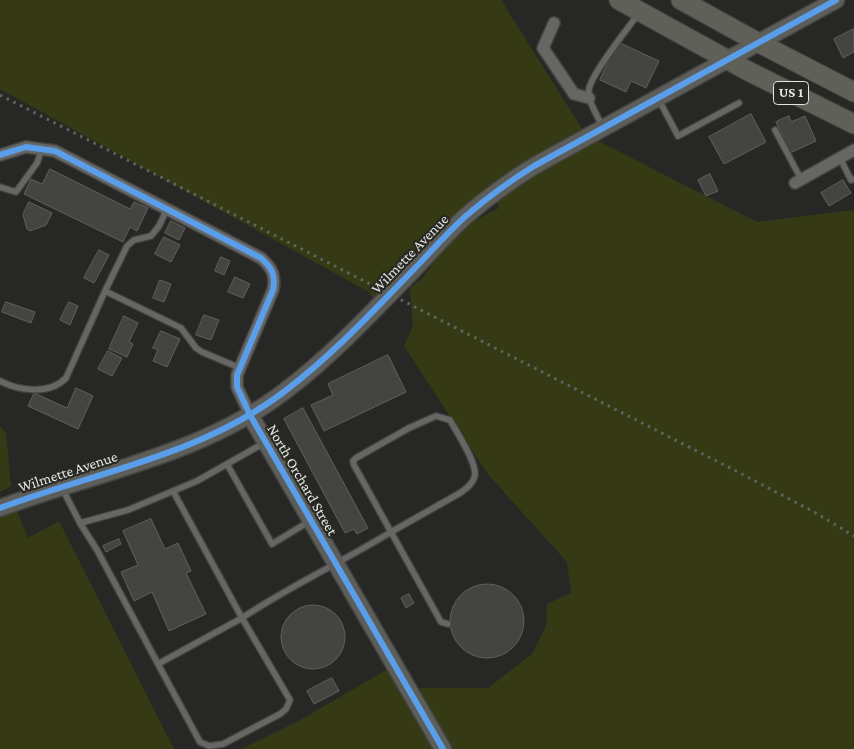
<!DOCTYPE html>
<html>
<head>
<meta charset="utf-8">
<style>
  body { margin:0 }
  canvas { display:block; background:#272825 }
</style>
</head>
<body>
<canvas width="854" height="749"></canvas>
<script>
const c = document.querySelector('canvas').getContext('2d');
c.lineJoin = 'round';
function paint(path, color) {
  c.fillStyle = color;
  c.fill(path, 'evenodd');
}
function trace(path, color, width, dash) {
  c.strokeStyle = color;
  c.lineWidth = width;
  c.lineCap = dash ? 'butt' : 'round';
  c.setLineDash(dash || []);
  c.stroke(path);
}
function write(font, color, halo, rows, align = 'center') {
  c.font = font + ' "Crimson Pro",serif';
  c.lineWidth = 4.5;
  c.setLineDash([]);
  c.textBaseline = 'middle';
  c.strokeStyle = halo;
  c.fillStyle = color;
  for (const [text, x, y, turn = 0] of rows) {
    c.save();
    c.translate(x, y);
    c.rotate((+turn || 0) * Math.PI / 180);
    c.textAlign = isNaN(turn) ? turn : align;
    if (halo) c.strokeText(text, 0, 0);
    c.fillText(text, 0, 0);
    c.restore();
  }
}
paint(new Path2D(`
  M0 0H501L584 132 532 161 375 301 369 292 0 89Z
  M594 139 757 222 854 210V749H451L419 688H488L532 654 546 626 547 604 571 593 567 562 487 473 404 346 413 326 410 288 422 279 451 240 468 224 499 208 496 198Z
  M0 426 6 433 11 486 0 492Z
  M16 508 28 538 59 521 174 749H0V514Z
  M390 668 436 749H241L295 723Z`), '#353a14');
const building = new Path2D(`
  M854 29V52L843 58 834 39Z
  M618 42 659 61 646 88 631 81 626 92 600 80Z
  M751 114 766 142 724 164 709 137Z
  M789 116 791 122 805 116 816 141 790 153 776 122Z
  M50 169 130 209 134 202 148 208 137 231 130 227 123 242 24 194 31 179 42 184Z
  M710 174 718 191 706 196 698 180Z
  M843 180 851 193 829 206 821 193Z
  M29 202 52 213 46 225 30 231 27 229 23 215Z
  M171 221 185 228 179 240 165 233Z
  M164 237 180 245 171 262 155 254Z
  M99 250 109 255 94 283 84 278Z
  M221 257 230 261 224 275 215 271Z
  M235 277 250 284 243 298 228 292Z
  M160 280 171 284 164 302 153 298Z
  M6 302 35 312 31 323 2 312Z
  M69 302 78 306 70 325 60 320Z
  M204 315 219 320 211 340 196 335Z
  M124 316 138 323 129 342 133 344 127 357 109 349Z
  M161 331 180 339 167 367 153 361 158 350 153 348Z
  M108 351 122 358 112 376 98 369Z
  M388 355 406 392 324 431 311 405 333 395 328 384Z
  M76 388 93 396 78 429 28 406 34 393 67 408Z
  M303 408 368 528 357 534 354 529 345 533 284 419Z
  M151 519 165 549 178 543 191 571 186 573 206 614 169 631 152 592 134 601 121 572 138 565 123 531Z
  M119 539 121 544 106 552 103 546Z
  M450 621a37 37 0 1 1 74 0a37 37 0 1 1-74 0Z
  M409 594 414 603 406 608 401 598Z
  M281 637a32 32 0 1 1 64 0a32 32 0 1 1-64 0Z
  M332 678 339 691 314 704 307 691Z`);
paint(building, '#444441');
trace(building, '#5f605d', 1);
const lane = new Path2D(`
  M659 100 678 136 739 103
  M602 126C598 116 587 101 589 89 592 73 628 28 639 13
  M775 130 801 179
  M840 158 851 180 854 179
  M0 187 16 192 37 163 42 149
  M105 291 181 328 196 348 202 352 240 368
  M0 381C19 391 50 395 66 378L105 291 127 246 134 240 151 236 159 226 167 209
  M436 416 450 420C457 433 476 461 475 475 473 484 467 488 460 493L391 532 354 465 353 461 356 458 409 428Z
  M227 464 272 544 310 521
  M62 488 80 523 128 510 197 481 264 443
  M80 523 97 550 158 664 242 618 173 491
  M158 664 200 742 209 746 223 744 280 714 286 709 290 700 242 618C290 586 342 562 391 532L441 622 448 624`);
const street = new Path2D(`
  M554 23 543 48 574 94 589 98
  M0 155 26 147 55 151 261 258C272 268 276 275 273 290L237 375V387L250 415
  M795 183 854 150`);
const secondary = new Path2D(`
  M250 415 443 749
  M0 508C96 472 202 455 285 391 334 354 377 307 419 264 435 247 450 230 467 215 488 197 510 181 534 166L836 0`);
const primary = new Path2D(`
  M619 0 748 71 854 124
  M681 0 759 43 854 92`);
trace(lane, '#434441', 8);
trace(street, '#434441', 14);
trace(secondary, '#434441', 19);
trace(primary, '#434441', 21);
trace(lane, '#666664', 5.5);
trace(street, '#666664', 11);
trace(secondary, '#5d5e59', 16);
trace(primary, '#5f6058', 19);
trace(new Path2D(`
  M0 95 738 472 816 513 854 536`), '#626360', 3, [2.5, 5]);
trace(new Path2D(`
  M0 155 26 147 55 151 261 258C272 268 276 275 273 290L237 375V387L250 415 443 749
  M0 508C96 472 202 455 285 391 334 354 377 307 419 264 435 247 450 230 467 215 488 197 510 181 534 166L836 0`), '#5a9eea', 6);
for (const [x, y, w] of [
  [791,93,35]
]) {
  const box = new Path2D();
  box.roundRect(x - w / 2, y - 11.5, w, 23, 4);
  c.fillStyle = '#282924';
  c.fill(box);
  trace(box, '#e5e6e2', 1);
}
write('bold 14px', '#e5e6e2', null, [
  ["US 1",791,93]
]);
write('15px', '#e5e6e2', '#282924', [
  ["Wilmette Avenue",410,254,-46],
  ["Wilmette Avenue",68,472,-18],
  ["North Orchard Street",302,480,60]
]);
</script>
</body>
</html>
